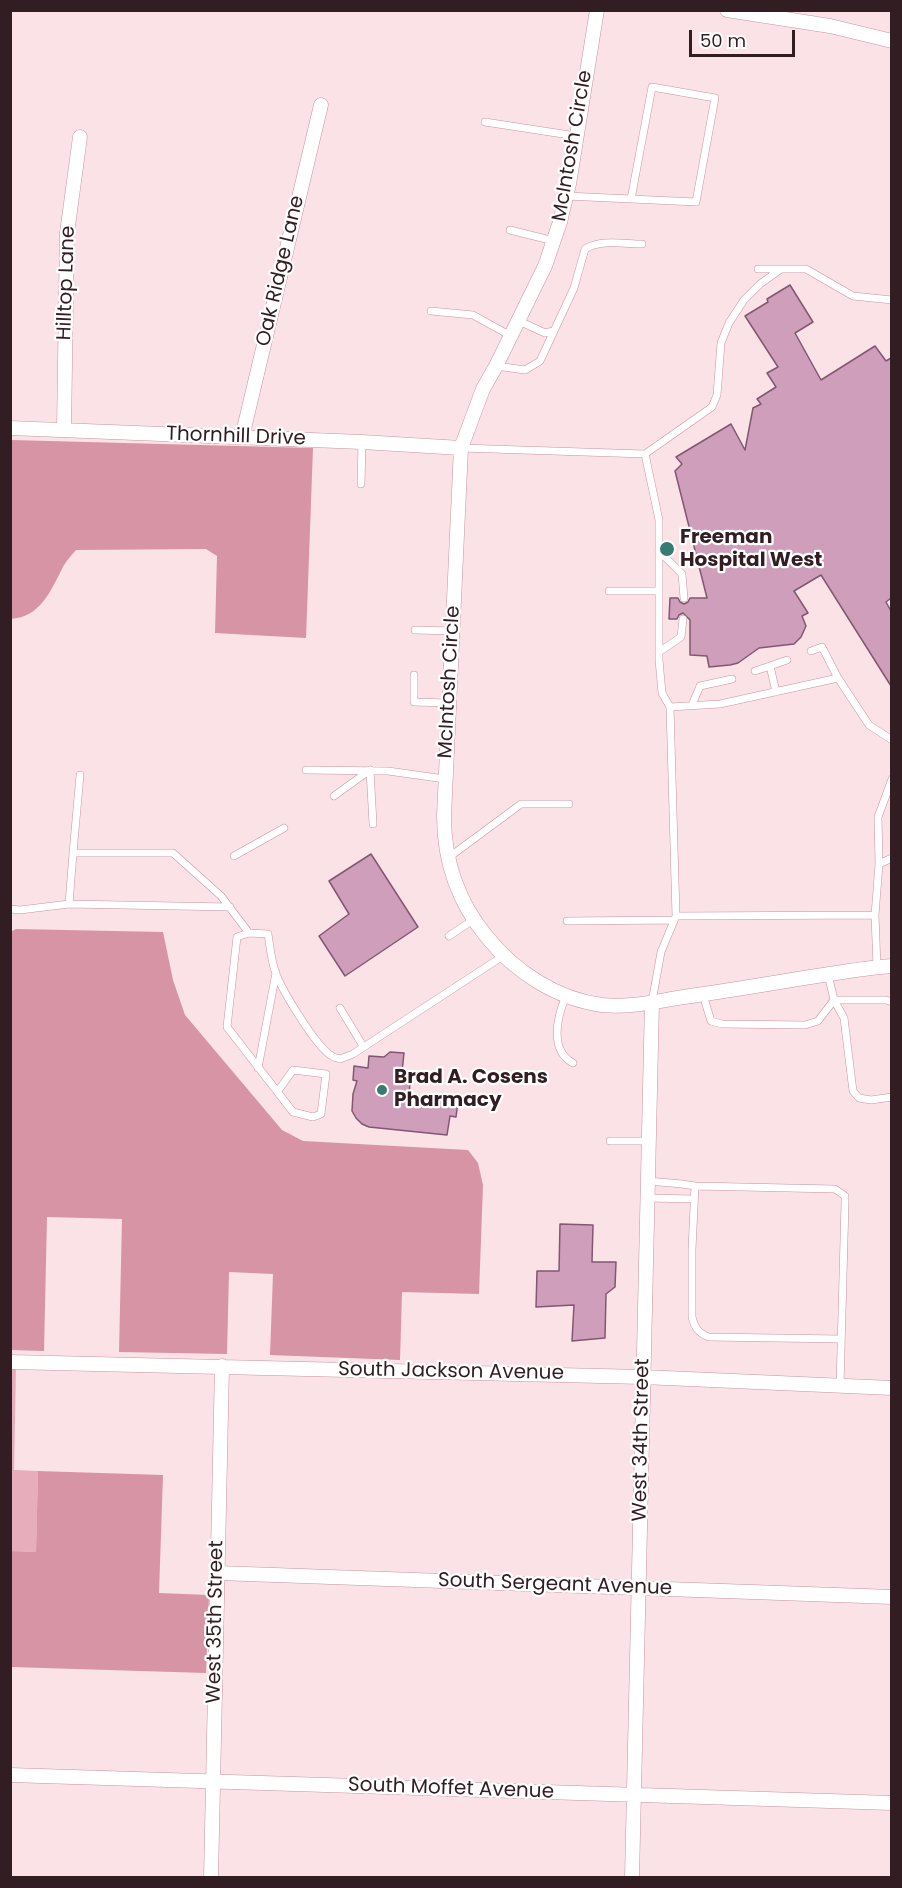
<!DOCTYPE html>
<html>
<head>
<meta charset="utf-8">
<style>
  body { margin:0 }
  #map { position:relative; width:902px; height:1888px; overflow:hidden; background:#fae2e7; font-family:Poppins,sans-serif }
  canvas { display:block }
  .frame { position:absolute; inset:0; border:12px solid #321d22; pointer-events:none }
  .scale { position:absolute; left:689px; top:30px; width:106px; height:27px; box-sizing:border-box; border:3px solid #321d22; border-top:0; padding-left:8px; font-size:18px; line-height:21px; white-space:nowrap; color:#321d22; -webkit-text-stroke:4px #fff; paint-order:stroke }
</style>
</head>
<body>
<div id="map">
<canvas width="902" height="1888"></canvas>
<div class="frame"></div>
<div class="scale">50 m</div>
</div>
<script>
const c = document.querySelector('canvas').getContext('2d');
c.lineJoin = 'round';
function paint(path, color) {
  c.fillStyle = color;
  c.fill(path, 'evenodd');
}
function trace(path, color, width, dash) {
  c.strokeStyle = color;
  c.lineWidth = width;
  c.lineCap = dash ? 'butt' : 'round';
  c.setLineDash(dash || []);
  c.stroke(path);
}
function write(font, color, halo, rows, align = 'center') {
  c.font = font + ' Poppins,sans-serif';
  c.lineWidth = 4.5;
  c.setLineDash([]);
  c.textBaseline = 'middle';
  c.strokeStyle = halo;
  c.fillStyle = color;
  for (const [text, x, y, turn = 0] of rows) {
    c.save();
    c.translate(x, y);
    c.rotate((+turn || 0) * Math.PI / 180);
    c.textAlign = isNaN(turn) ? turn : align;
    if (halo) c.strokeText(text, 0, 0);
    c.fillText(text, 0, 0);
    c.restore();
  }
}
paint(new Path2D(`
  M10 1366H16L14 1470 38 1471 36 1552 11 1551Z`), '#e7adbb');
paint(new Path2D(`
  M11 440 313 448 306 638 215 633 217 556 206 549 76 550C71 556 65 562 62 569 50 592 40 617 11 619Z
  M16 929 163 932 173 980 185 1015 282 1130 303 1141 468 1150 478 1163 483 1185 479 1294 402 1292 400 1360 270 1355 273 1274 229 1272 227 1354 119 1352 122 1219 47 1217 44 1351 11 1350 10 932Z
  M38 1471 163 1475 159 1593 209 1595 206 1673 11 1667V1551L36 1552Z`), '#d794a5');
const building = new Path2D(`
  M790 285 813 322 795 333 821 380 875 346 886 361 891 358V598L886 602 891 611V686L821 575 794 591 808 613 802 616 806 626 801 637 794 644 759 648 738 663 730 665 709 667 707 656 690 655V620L683 613 679 615 677 619H669L670 598H678L680 602 684 604 688 602 690 598H707L675 471 682 464 676 457 731 424 745 450 753 408 761 404 757 399 776 387 767 373 778 367 745 316 768 302 767 299Z
  M371 854 418 927 345 976 319 936 349 914 329 881Z
  M390 1052 404 1053 401 1082 410 1083 409 1094 458 1102 456 1117 450 1116 447 1135 369 1127 362 1124 356 1118 352 1111 353 1094 357 1081 353 1080 354 1066 368 1068 369 1056 384 1057Z
  M560 1224 593 1225 592 1262H616L615 1287 606 1294 605 1338 572 1341 574 1305 536 1307 537 1271H559Z`);
paint(building, '#ce9eba');
trace(building, '#825771', 1.5);
const lane = new Path2D(`
  M485 122 576 136
  M566 196 696 202 715 98 652 87 631 199
  M510 230 554 241
  M758 269H781
  M431 311 473 315 511 336
  M519 321 545 333 553 331
  M496 366 525 370 540 361 574 288 585 249C600 239 625 244 642 244
  M461 448 645 454 712 407 717 395 721 343 729 323 744 300 760 284 781 269H806L853 296 892 300
  M645 454 659 520V660L662 693 670 707 676 916 661 952 652 1002
  M361 484 362 442
  M659 551 682 574 684 598
  M609 591H659
  M415 630 453 631
  M811 651 822 647 838 678
  M659 652 681 637 683 619
  M755 671 770 666
  M414 675V702L449 703
  M776 692 770 666 787 660
  M692 705 700 686 732 679
  M670 707 720 704 838 678 869 725 892 740
  M306 770 388 771 445 779
  M370 770 373 824
  M334 796 370 770
  M73 853 80 775
  M234 856 284 828
  M448 858 521 804H569
  M879 864 892 858
  M230 907 69 904 73 853H173L221 896 249 933
  M10 909 20 910 69 904
  M676 916 875 915
  M567 921 674 920
  M449 936 473 920
  M877 967 875 915 879 864 878 817 892 779
  M703 995 711 1021 722 1024 805 1025 818 1021 834 1000 828 974
  M566 996C557 1017 549 1050 573 1063
  M892 1002 886 1000H834L844 1018 853 1091 859 1098 871 1100 892 1097
  M340 1008 363 1046
  M258 1068 276 973
  M278 1091 293 1070 326 1074 321 1114 313 1117 293 1112 227 1027 237 937 249 933 268 934C270 947 271 959 275 971 281 989 316 1047 332 1056 334 1058 338 1058 340 1059L353 1054 503 956
  M610 1141H650
  M648 1181 682 1184 695 1186
  M648 1198 694 1199
  M840 1386 845 1203V1196L835 1189 695 1186 692 1249V1317C695 1328 698 1333 709 1337L841 1339`);
const street = new Path2D(`
  M597 10 569 184 560 222 545 266 496 366 483 389 461 448 444 816C444 862 458 902 487 937 515 972 557 999 602 1005 630 1008 657 1001 684 997 726 991 768 984 810 977 837 973 864 968 892 966
  M727 10 830 26 892 41
  M10 428 362 442 461 448
  M64 430 67 233 80 137
  M242 437 321 105
  M10 1362 643 1377 892 1388
  M218 1573 892 1597
  M10 1775 892 1803
  M211 1878 222 1366
  M632 1878 652 1002`);
trace(lane, '#c993a0', 8);
trace(street, '#c993a0', 15);
trace(lane, '#fff', 7);
trace(street, '#fff', 14);
for (const [x, y, r, color] of [
  [667,549,8,"#377c72"],
  [382,1090,6,"#377c72"]
]) {
  const dot = new Path2D();
  dot.arc(x, y, r, 0, 2 * Math.PI);
  c.fillStyle = color;
  c.fill(dot);
  trace(dot, '#fff', 2);
}
write('20px', '#321d22', '#fff', [
  ["McIntosh Circle",573,146,-80],
  ["Oak Ridge Lane",281,271,-77],
  ["Hilltop Lane",67,283,-88],
  ["Thornhill Drive",236,437,2],
  ["McIntosh Circle",450,682,-87],
  ["South Jackson Avenue",451,1372,1],
  ["West 34th Street",642,1440,-89],
  ["South Sergeant Avenue",555,1585,2],
  ["West 35th Street",216,1622,-89],
  ["South Moffet Avenue",451,1789,2]
]);
write('bold 20px', '#321d22', '#fff', [
  ["Freeman",680,538],
  ["Hospital West",680,561],
  ["Brad A. Cosens",394,1078],
  ["Pharmacy",394,1101]
], 'left');
</script>
</body>
</html>
